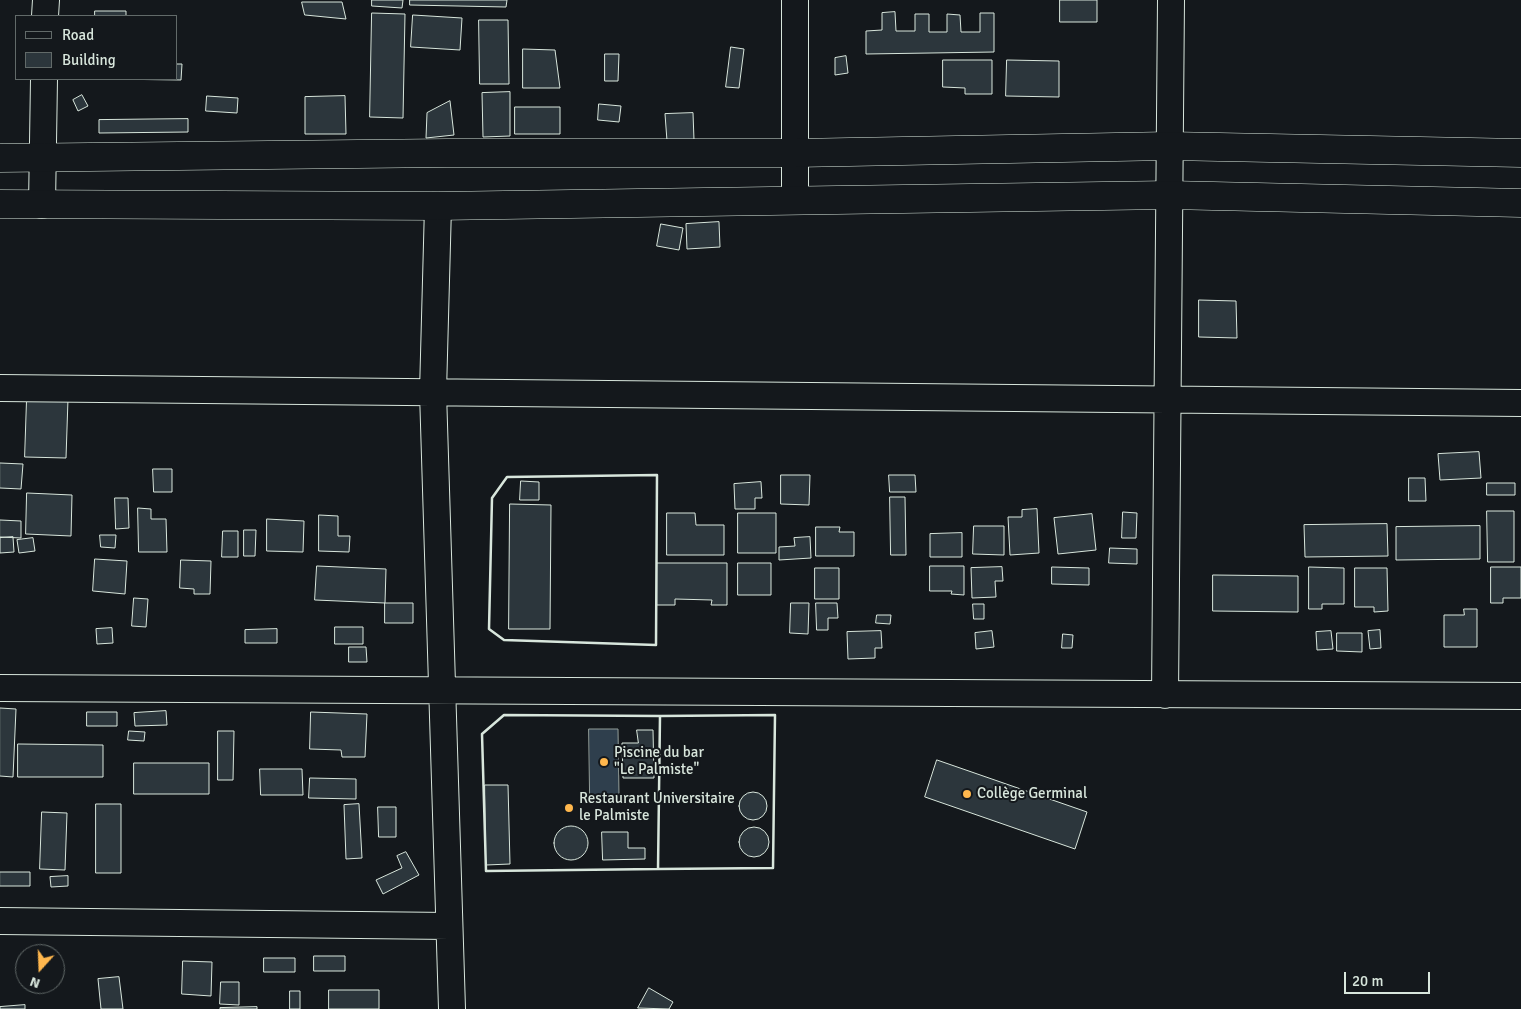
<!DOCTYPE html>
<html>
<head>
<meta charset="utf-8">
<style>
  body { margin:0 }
  #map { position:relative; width:1521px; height:1009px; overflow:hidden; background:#14181c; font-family:Signika,sans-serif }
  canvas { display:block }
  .legend { position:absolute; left:15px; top:15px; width:162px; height:65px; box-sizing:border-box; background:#14181c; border:1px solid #626a69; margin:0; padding:6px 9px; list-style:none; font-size:15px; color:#d8e6dc }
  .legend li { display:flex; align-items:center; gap:10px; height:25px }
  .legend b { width:25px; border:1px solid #626a69 }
  .north { position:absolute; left:15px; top:944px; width:50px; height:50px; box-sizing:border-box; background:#14181c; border:1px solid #626a69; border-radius:50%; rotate:200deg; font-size:14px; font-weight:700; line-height:20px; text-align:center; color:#d8e6dc }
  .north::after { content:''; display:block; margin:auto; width:18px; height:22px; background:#ffb74d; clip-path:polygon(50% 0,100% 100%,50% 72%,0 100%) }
  .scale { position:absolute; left:1344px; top:972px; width:86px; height:22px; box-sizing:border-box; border:2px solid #d8e6dc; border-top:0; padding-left:6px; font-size:15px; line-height:18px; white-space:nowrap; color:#d8e6dc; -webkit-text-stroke:4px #14181c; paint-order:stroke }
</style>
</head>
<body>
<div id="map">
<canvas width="1521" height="1009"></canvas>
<ul class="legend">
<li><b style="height:6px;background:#14181c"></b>Road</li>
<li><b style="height:14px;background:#2c363c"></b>Building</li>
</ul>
<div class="north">N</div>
<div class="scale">20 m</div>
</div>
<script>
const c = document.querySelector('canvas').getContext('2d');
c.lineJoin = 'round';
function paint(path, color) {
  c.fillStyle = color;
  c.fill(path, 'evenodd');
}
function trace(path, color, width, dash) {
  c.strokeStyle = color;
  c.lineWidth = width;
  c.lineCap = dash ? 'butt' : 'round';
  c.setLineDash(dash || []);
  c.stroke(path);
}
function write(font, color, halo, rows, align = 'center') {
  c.font = font + ' Signika,sans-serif';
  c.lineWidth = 4;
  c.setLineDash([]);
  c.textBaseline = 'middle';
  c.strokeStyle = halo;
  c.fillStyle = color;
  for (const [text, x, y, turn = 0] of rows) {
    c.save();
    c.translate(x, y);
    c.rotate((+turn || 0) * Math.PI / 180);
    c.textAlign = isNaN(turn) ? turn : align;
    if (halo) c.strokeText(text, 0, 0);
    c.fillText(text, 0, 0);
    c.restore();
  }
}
const water = new Path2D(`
  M589 729H618L619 796H590Z`);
paint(water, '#2f3f4d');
trace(water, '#939e99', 1);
const building = new Path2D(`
  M372 0H403L402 8 372 6Z
  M410 0H507L506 7 410 5Z
  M1060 0H1097V22H1060Z
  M302 2H342L346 19 305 15Z
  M95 11H126V16H95Z
  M895 12 896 31H915V14H929V32H947V14L960 15 961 32H980V13H994V52L866 54V31L882 30V13Z
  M372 13 405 14 403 118 370 117Z
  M413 15 462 18 460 50 411 47Z
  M479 20H508L509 84H480Z
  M731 47 744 49 739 88 726 87Z
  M523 49 555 50 560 88H523Z
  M605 54H619L618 81H605Z
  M846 56 848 73 835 75V58Z
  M943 60H992V94H965V88L943 87Z
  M1007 60 1059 61V97L1006 96Z
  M176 64H182L181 80 106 79H176Z
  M510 92V136L483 137 482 93Z
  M82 95 88 106 78 111 73 100Z
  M207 96 238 98 237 113 206 111Z
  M345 96 346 134H305V97Z
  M450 101 454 135 426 138 427 113Z
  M599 104 621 106 619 122 598 120Z
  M515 107H560V134H515Z
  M693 113 694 140 667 141 665 114Z
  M188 119V132L99 133V120Z
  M719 222 720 247 687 249 686 224Z
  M661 224 683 228 679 250 657 246Z
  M1199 300 1236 301 1237 338 1199 337Z
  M27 398 68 399 66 458 25 457Z
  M1479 452 1481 478 1440 480 1438 454Z
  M0 463 23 464 21 489 0 488Z
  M153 469H172V492H154Z
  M781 475H810L809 505 781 504Z
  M889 475H915L916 492H890Z
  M1409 478H1425L1426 501H1409Z
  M521 481 539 482V500H520Z
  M761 482 762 498H755V509H735L734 484Z
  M1487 483H1515V495H1487Z
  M27 493 72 495 71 536 26 534Z
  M890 497H905L906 555H891Z
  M115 498H128L129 528 116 529Z
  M510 504 551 505 550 629H509Z
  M138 508 151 509V519H166L167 552H139Z
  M1037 509 1039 553 1010 555 1008 517H1022V510Z
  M1487 511H1514V562H1488Z
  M1123 512 1137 513 1136 538H1122Z
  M667 513H695L696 525H724V555H667Z
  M738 513H776V553H738Z
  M1092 514 1096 550 1058 554 1054 518Z
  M319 515 338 516V536H350L349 552 319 551Z
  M267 519 304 521 303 552 267 551Z
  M0 520 21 521V538L0 537Z
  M1387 524 1388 556 1305 557 1304 525Z
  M974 526H1004V555L973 554Z
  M1480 526V559L1396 560V527Z
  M816 527H840L839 532H854V556H816Z
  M244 530H256L255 556H244Z
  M223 531H238V557H222Z
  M962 533V557H930V534Z
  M100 535H116L115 548 101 547Z
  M13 537 14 552 0 553V538Z
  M810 537 811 558 779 560V547L795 546 794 538Z
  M33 538 35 551 19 553 17 540Z
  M1110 548 1137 549V564L1109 563Z
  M95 559 127 561 125 594 93 591Z
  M181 560 211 561 210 594H194V589L180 588Z
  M657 563H727V605H711L712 600 675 599V605H657Z
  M738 563H771V595H738Z
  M317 566 386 569 385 603 315 600Z
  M930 566H964V595L951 594 952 591H930Z
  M1002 567 1003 581H995L996 597 972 598 971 568Z
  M1052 567 1089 568V585L1052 584Z
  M1309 567 1344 568V604H1322V609H1309Z
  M1491 567H1521V598H1503V603H1491Z
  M815 568H839V599H815Z
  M1355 568H1387L1388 611 1374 612V607H1355Z
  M1213 575 1298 576V612L1213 611Z
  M134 598 148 599 146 627 132 626Z
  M385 603H413V623H385Z
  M791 603H809L808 634 790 633Z
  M816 603H837L838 618H828V630H817Z
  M973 604H984V619H974Z
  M1464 609H1477V647H1444V615H1464Z
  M877 615H891L890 624 876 623Z
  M335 627H363V644H335Z
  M112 628 113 643 97 644 96 629Z
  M277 629V643H245V630Z
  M1380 630 1381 648 1370 649 1368 631Z
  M881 631 882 648H875V658L848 659 847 632Z
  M992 631 994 647 976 649 975 633Z
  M1331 631 1333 649 1317 650 1316 632Z
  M1337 633H1362V652L1337 651Z
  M1063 634 1073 635 1072 648H1062Z
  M349 647H366L367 662H349Z
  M0 708 16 709 13 777 0 776Z
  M166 711 167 725 135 726 134 713Z
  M87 712H117V726H87Z
  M311 712 367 714 365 757H342L341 750 310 749Z
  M637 730H653L654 778H623L622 743H638Z
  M129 731 145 732 144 741 128 740Z
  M218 731H234L233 780H218Z
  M18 744 103 745V777H18Z
  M937 760 1087 812 1075 849 925 797Z
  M134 763H209V794H134Z
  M260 769H302L303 795H261Z
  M310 778 356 779V799L309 798Z
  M485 785H508L510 864 486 865Z
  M739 806a14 14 0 1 1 28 0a14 14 0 1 1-28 0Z
  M96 804H121V873H96Z
  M359 804 362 858 346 859 344 805Z
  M378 807H396V837H379Z
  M42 812 67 813 65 870 40 869Z
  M554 843a17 17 0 1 1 34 0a17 17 0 1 1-34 0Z
  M739 842a15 15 0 1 1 30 0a15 15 0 1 1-30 0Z
  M602 832H628V848H645V859L603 860Z
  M406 852 419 875 383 894 376 880 402 868 397 856Z
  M0 872H30V886H0Z
  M68 876V886L51 887 50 877Z
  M314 956H345V971H314Z
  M264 958H295V972H264Z
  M183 961 212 962 211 996 182 994Z
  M119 977 123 1009H101L98 979Z
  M221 982H239V1005L220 1004Z
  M649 988 673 1002 669 1009 638 1008Z
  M329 990H379V1009H329Z
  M290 991H300V1009H290Z
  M25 1005V1009H0V1007Z
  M257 1007V1009H220V1008Z`);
paint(building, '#2c363c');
trace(building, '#d8e6dc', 1);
const street = new Path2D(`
  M45 16 46 0
  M795 201V0
  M42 205 44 79
  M438 206 433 392 452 1009
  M0 388 1521 403
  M0 688 1521 696
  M1165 695 1171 0
  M0 921 449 926`);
const primary = new Path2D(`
  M0 158 447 153H796L1169 146 1521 153
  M0 204 438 206 1169 195 1521 203`);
trace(street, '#d8e6dc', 28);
trace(primary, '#d8e6dc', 29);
trace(street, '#14181c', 26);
trace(primary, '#14181c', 28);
trace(new Path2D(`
  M657 475 656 645 504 640 489 629 492 498 507 477Z
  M504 715 660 716 658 869 486 871 482 734Z
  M658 869 773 868 775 715 660 716`), '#d8e6dc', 2.5);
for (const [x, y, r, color] of [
  [604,762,5,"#ffb74d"],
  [967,794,5,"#ffb74d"],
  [569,808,5,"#ffb74d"]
]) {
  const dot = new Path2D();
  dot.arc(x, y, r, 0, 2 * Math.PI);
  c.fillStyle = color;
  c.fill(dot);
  trace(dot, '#14181c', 2);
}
write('15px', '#d8e6dc', '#14181c', [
  ["Piscine du bar",614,753],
  ["\"Le Palmiste\"",614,770],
  ["Collège Germinal",977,794],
  ["Restaurant Universitaire",579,799],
  ["le Palmiste",579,816]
], 'left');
</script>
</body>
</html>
